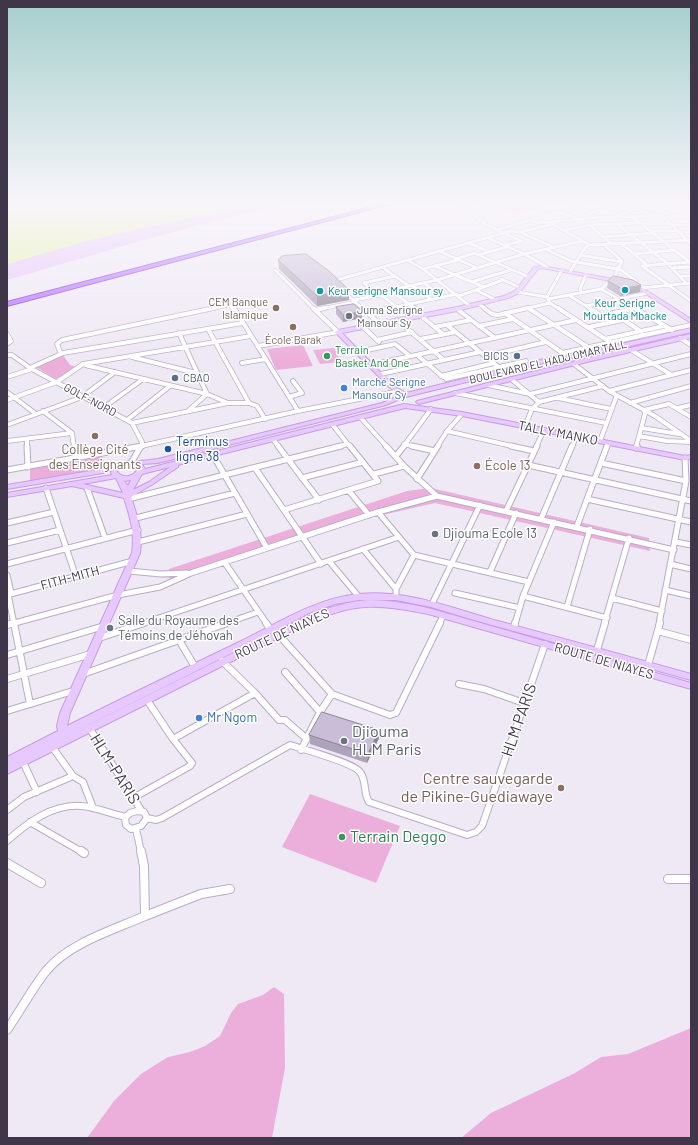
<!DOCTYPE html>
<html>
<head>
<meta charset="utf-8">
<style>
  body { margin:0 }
  #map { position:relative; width:698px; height:1145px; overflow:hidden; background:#efe9f5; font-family:Barlow,sans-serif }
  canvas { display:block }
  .frame { position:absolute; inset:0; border:8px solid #3f364a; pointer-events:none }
</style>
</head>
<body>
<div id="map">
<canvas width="698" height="1145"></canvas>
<div class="frame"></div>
</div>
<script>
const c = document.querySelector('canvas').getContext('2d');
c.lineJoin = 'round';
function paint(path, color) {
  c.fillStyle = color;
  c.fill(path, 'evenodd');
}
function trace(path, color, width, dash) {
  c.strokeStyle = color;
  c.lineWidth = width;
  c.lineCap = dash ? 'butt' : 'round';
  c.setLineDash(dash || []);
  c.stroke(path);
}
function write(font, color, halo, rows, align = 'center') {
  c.font = font + ' Barlow,sans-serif';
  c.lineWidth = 3;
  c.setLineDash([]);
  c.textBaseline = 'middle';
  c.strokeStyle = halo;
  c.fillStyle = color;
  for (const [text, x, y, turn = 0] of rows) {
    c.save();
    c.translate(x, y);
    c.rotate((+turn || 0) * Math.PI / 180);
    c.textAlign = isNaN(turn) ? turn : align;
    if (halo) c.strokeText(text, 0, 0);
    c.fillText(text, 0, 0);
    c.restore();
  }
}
paint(new Path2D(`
  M463 202H568L514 213 503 209 463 205 459 203Z
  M303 345 313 366 276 370 267 349Z
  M334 348 341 362 320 364 313 350Z
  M63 355 70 365 76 367 56 379 36 367Z
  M101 454 107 469 30 481V468Z
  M431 488 649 538 650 551 435 503 334 526 170 582 169 569 407 491Z
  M310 794 400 826 376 883 282 847Z
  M274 987 284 994 285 1068 272 1138H87L114 1101 141 1074 168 1057 190 1052 205 1046 220 1036 231 1013 238 1004 263 995Z
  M691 1028V1138H461L491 1113 575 1073 601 1057 628 1054Z`), '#ecafdb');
paint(new Path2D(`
  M269 202H306C204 219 106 252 7 280V264L82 242 136 229Z`), '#e6c2fc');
paint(new Path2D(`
  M7 202H269L136 229 82 242 7 264Z`), '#e2f6a1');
const streetFar4 = new Path2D(`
  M453 202 462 206 485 224 521 241
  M614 202 654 215
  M633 202 648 206
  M644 202 674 211
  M668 202 686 207
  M574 207 591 213
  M683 209 691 218
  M589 213 620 204
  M617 215 636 209
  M662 215 691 244
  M631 216 691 263
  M530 220 538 223 549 222
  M588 224 612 244
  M617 224 667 263 686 283
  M642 224H671
  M672 225H691
  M496 230 558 212 577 218
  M565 230 589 225 640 223
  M651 231H678
  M679 232H691
  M603 237 653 233
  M488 238 524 254 547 267
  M469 243 490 252
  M622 244 647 265
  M505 245 522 241
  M590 245 549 222 602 217 658 216 691 206
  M553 247 520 232 554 224
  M545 249 571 261 617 269
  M439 251 477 268
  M634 254 674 250
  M478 255 507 247
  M580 255 622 262
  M456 259 474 253 529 277
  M407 260 423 269 470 306
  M689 262 642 266 691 301
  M435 266 455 275
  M383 268 409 286
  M618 268 636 281V285
  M672 268 691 267
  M423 269 458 260
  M275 270 314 309
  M570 272 583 251 588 245 691 240
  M455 275 484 287
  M680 276H691
  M501 279 521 288
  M333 281 511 231 520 232
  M471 282 511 270
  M424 283 444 298
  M412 285 432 300
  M641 288 691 283
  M601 289 636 309
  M476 290 496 300
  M391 291 416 309
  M344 292 363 309
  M517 292 547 297
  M582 293 580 289 586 275
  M381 295 397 307
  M377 296 364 283 395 276
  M459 296 503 280
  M570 296 591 309
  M547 297 562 270
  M547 298 550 303 559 309
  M548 299 601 289 613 279 622 261 604 245
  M354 300 381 295 395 289 437 280 524 254 583 241
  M479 304 486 309
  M586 306 648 293
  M528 308 530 309
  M210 309 229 305 234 309
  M320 309 356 302
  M386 309 457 294
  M524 309 550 303
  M631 309 635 308`);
const streetFar3 = new Path2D(`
  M234 308 298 411
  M313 308 315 310
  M325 308 315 310 338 332
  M362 308 380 324
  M415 308 423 315
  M484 308 492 314 498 315 528 308
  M528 308 588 347
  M558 308 613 344
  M589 308 612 322
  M634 308 672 330
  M457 309 495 338
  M368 313 391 308
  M505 313 564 354
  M613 313 642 332
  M420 315 443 334
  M602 316 635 308
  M397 320 444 360
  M447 325 501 369
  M479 326 513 319
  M363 327 379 342
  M435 327 471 320
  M589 327 623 320
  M208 329 249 403 257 406 265 419
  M179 333 207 394 188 411
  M7 334 11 341 7 344
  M680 338 691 345
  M420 339 456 332
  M605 339 664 326
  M377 340 412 332
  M258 346 338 332
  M631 350 670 374
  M358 352 395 344 410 356
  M562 353 691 325
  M61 354 57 344 62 340 214 308
  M7 355H12L30 368 132 423 142 442 141 447
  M417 355 443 377
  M486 356 546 342
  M132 357 196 373
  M242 363 266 359
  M574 364 609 391 655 416 691 441
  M85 365 207 394 228 403
  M370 365 576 320
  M30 368 63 353 243 323
  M381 374 480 352
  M441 376 494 363
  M7 377 32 369
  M446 379 526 361
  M511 379 539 402
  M488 385 530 394 691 354
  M609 391 691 370
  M7 392 36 414
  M455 393 606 423
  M289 397 302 393 293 381
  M558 398 611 409
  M7 400 57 382 83 364 251 336
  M630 403 691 386
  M103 408 143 379
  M678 408 691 405
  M644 410 669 404 691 417
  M43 411 72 433 74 447
  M360 417 387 447
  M127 420 170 386
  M132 423 228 403H249
  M332 424 350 447
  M7 425 82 397 115 372
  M525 426 532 409 539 402 603 386
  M642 428 679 434
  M447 431 516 447
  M639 436 667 441 691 442
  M27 439V447
  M273 439 279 447
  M7 441 72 433
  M600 441 617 395
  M404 444 416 447
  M137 447 298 411 395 392
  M337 447 348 444
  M403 447 431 409
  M437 447 447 431 462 414
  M536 447 544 430
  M572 447 576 437
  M607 447 608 443
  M636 447 645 414 644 410`);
const streetFar2 = new Path2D(`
  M27 446 28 467
  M74 446 76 458
  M278 446 319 500
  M386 446 404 466 437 496 674 550
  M412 446 435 451
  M511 446 534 451
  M636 448 637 446
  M213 455 267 548
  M396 456 404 446
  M131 463 141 446
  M601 463 686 481
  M528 465 691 501
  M255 468 321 564
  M7 470 142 446
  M374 474 404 466
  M302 478 363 462
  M417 479 438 446
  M46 488 76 577
  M87 488 105 538
  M349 491 369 515
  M128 499 341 446
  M587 499 691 522
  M284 510 378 481 350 446
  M506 511 537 446
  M378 512 414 555 529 582
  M136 518 235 493
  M541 519 572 446
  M7 523 54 512
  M577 526 607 446
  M138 542 247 514
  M676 542 691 545
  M7 543 60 530
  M363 549 396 589
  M329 561 359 597
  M225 563 267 624
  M7 564 138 530
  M670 564 691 569
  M129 571 161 574 187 573
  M490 572 516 513
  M7 575 11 593
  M665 590 691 596
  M455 593 520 608
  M8 594 14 624
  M7 595 133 561
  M523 596 607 618
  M396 597V589L414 555
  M612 598 662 611
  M432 604 480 505
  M567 607 590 529
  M11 624 118 595 160 587 191 573 378 512 437 496
  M141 624 399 537
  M224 624 258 612
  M439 624 443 616
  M515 624 523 596 554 522
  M604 624 629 538
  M659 624 686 481 685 458`);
const streetFar1 = new Path2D(`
  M14 623 30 704
  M266 623 271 630
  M7 625 14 623
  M514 628 515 623
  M658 631 691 640
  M278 634 332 694 320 712 301 750
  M99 638 144 623
  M179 640 195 667
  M597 650 605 623
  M7 655 104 626
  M222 661 255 693 279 720H285L307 739
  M285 672 320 712
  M646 672 660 623
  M83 674 227 623
  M7 679 91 654
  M459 684 484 689 524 703
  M332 694 390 715 396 713 440 623
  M7 711 73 691
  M90 729 141 810
  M173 739 255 693
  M53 748 73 776
  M23 762 37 792
  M133 798 190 766 192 763 173 739 147 700
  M7 810 24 797 73 776 83 782 93 808
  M137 811 144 812 147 818 141 826 131 829 126 825 125 818 130 813Z
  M147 818 156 820 162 818 290 745C303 749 354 763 360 772 367 781 363 793 369 802L467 835 476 832 482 826 545 644
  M30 822 82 852
  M136 829 141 852
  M7 841C27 823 52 804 81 806 96 807 111 814 126 817`);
const street = new Path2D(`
  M81 851 84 853
  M7 863 41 883
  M668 879H691
  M145 916 201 894 230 889
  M7 1030C20 1011 32 989 46 971 69 943 113 930 145 916L144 866 141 851`);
const secondary = new Path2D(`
  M542 266 635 283 691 319V323L632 285 542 268 538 269 519 293 508 298 457 311 342 333 394 386 406 393 552 357 595 350 691 328V332L595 354 552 361 406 397 402 396 390 388 335 332 338 330 457 307 504 296 515 291 534 267Z
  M691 334V338L587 362 419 404 416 402 417 401 587 358Z
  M396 397 398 398V400L386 405 158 463 142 464 145 469 404 404 462 412 685 456 691 455V459L685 460 462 416 405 408 178 465V467L153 484 131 497C137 516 143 532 140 553L70 713 67 726C122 698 179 671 235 644 275 625 313 599 358 594 406 589 452 608 498 621 562 638 627 656 691 674V680L474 620 431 607 396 600H359L335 604 309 613 274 632 68 735 304 618C325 609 347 601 370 600 389 600 409 604 428 608L691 683V689L428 614C378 604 358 602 310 622L7 774V757L58 731 57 726 60 713 132 553C135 533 130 517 124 498L72 486 7 497V493L112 475 111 472 112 470 103 473 7 489V485L102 469 128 461 132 462 158 459 382 403ZM128 465 137 467 138 468C134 477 124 479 117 472L120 467ZM170 467 149 482 133 490 142 474ZM116 478 123 493 83 484ZM131 480 128 486 124 481Z`);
const highway = new Path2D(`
  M391 202H398L7 306V302Z`);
trace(streetFar4, '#b8adc5', 4);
trace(streetFar3, '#b8adc5', 5.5);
trace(streetFar2, '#b8adc5', 7);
trace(streetFar1, '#b8adc5', 8);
trace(street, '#b8adc5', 10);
trace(secondary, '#c69de5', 2);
trace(highway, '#842ee9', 2);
trace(streetFar4, '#fff', 3);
trace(streetFar3, '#fff', 4);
trace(streetFar2, '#fff', 5);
trace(streetFar1, '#fff', 6);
trace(street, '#fff', 8);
paint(secondary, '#e8c9ff');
paint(highway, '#b36aff');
paint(new Path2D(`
  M278 260 349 300 317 306 279 269Z
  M608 281 640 292 620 296 607 288Z
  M336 307 362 318 343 322 336 314Z
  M379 730V738L367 763 310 744 309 735Z`), '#ada3ba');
paint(new Path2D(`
  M641 285 640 292 620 296 622 289Z
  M349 290V300L317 306V296Z
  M362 311V318L343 322V315Z
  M379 730V738L367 763 368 754Z`), '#8d8497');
const building = new Path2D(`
  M306 254 329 271 349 290 317 296 278 260 282 256Z
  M614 276 633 280 641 285 622 289 608 281Z
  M354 304 362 311 343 315 336 307Z
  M322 712 379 730 368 754 309 735Z`);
paint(building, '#c9bdd8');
trace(building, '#8d8497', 1);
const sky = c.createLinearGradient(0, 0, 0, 362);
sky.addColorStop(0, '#a5cecc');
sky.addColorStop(0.56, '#f8f5fa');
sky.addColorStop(1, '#f8f5fa00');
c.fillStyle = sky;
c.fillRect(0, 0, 698, 362);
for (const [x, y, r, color] of [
  [625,290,4,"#0f9aa8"],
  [320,291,4,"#0f9aa8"],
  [276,308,4,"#8d6e63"],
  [349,316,4,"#6b7280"],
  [293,327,4,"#8d6e63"],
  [327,356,4,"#2e9e5b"],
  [517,356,4,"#5c6f8a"],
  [175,378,4,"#5c6f8a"],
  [344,388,4,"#3f7fe0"],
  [95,436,4,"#8d6e63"],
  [168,449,4,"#1a4fb4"],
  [477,466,4,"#8d6e63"],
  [435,534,4,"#6b7280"],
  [110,628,4,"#6b7280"],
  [199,718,4,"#3f7fe0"],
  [344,741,4,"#6b7280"],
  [561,788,4,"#8d6e63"],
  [342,837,4,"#2e9e5b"]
]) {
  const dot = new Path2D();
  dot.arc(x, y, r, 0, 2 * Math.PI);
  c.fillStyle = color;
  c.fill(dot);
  trace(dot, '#fff', 1.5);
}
write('11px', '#0d838f', '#fff', [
  ["Keur serigne Mansour sy",328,291],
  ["Keur Serigne",625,303,"center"],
  ["Mourtada Mbacke",625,316,"center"]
], 'left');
write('11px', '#785e54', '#fff', [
  ["CEM Banque",268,302],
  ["Islamique",268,315],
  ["École Barak",293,340,"center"]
], 'right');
write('11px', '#5b616d', '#fff', [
  ["Juma Serigne",357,310],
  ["Mansour Sy",357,323]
], 'left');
write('11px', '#27864d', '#fff', [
  ["Terrain",335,350],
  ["Basket And One",335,363]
], 'left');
write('11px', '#4e5e75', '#fff', [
  ["BICIS",509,356],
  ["CBAO",183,378,"left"]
], 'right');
write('11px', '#3f364a', '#fff', [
  ["BOULEVARD EL HADJ OMAR TALL",548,362,-13],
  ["GOLF-NORD",90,400,28]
]);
write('11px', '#366cbe', '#fff', [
  ["Marché Serigne",352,382],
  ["Mansour Sy",352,395]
], 'left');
write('13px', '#3f364a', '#fff', [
  ["TALLY MANKO",558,433,11],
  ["FITH-MITH",70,578,-15],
  ["ROUTE DE NIAYES",282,634,-25],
  ["ROUTE DE NIAYES",604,661,16]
]);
write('13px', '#164399', '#fff', [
  ["Terminus",176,442],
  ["ligne 38",176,457]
], 'left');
write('13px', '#785e54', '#fff', [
  ["Collège Cité",95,450],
  ["des Enseignants",95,465],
  ["École 13",485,466,"left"]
]);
write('13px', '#5b616d', '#fff', [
  ["Djiouma Ecole 13",443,534],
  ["Salle du Royaume des",118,621],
  ["Témoins de Jéhovah",118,636]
], 'left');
write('13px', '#366cbe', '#fff', [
  ["Mr Ngom",207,718]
], 'left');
write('16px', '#3f364a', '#fff', [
  ["HLM PARIS",519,720,-71],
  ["HLM-PARIS",115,769,58]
]);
write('16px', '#5b616d', '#fff', [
  ["Djiouma",352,732],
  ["HLM Paris",352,750]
], 'left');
write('16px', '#785e54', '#fff', [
  ["Centre sauvegarde",553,779],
  ["de Pikine-Guediawaye",553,797]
], 'right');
write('16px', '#27864d', '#fff', [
  ["Terrain Deggo",350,837]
], 'left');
</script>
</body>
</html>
